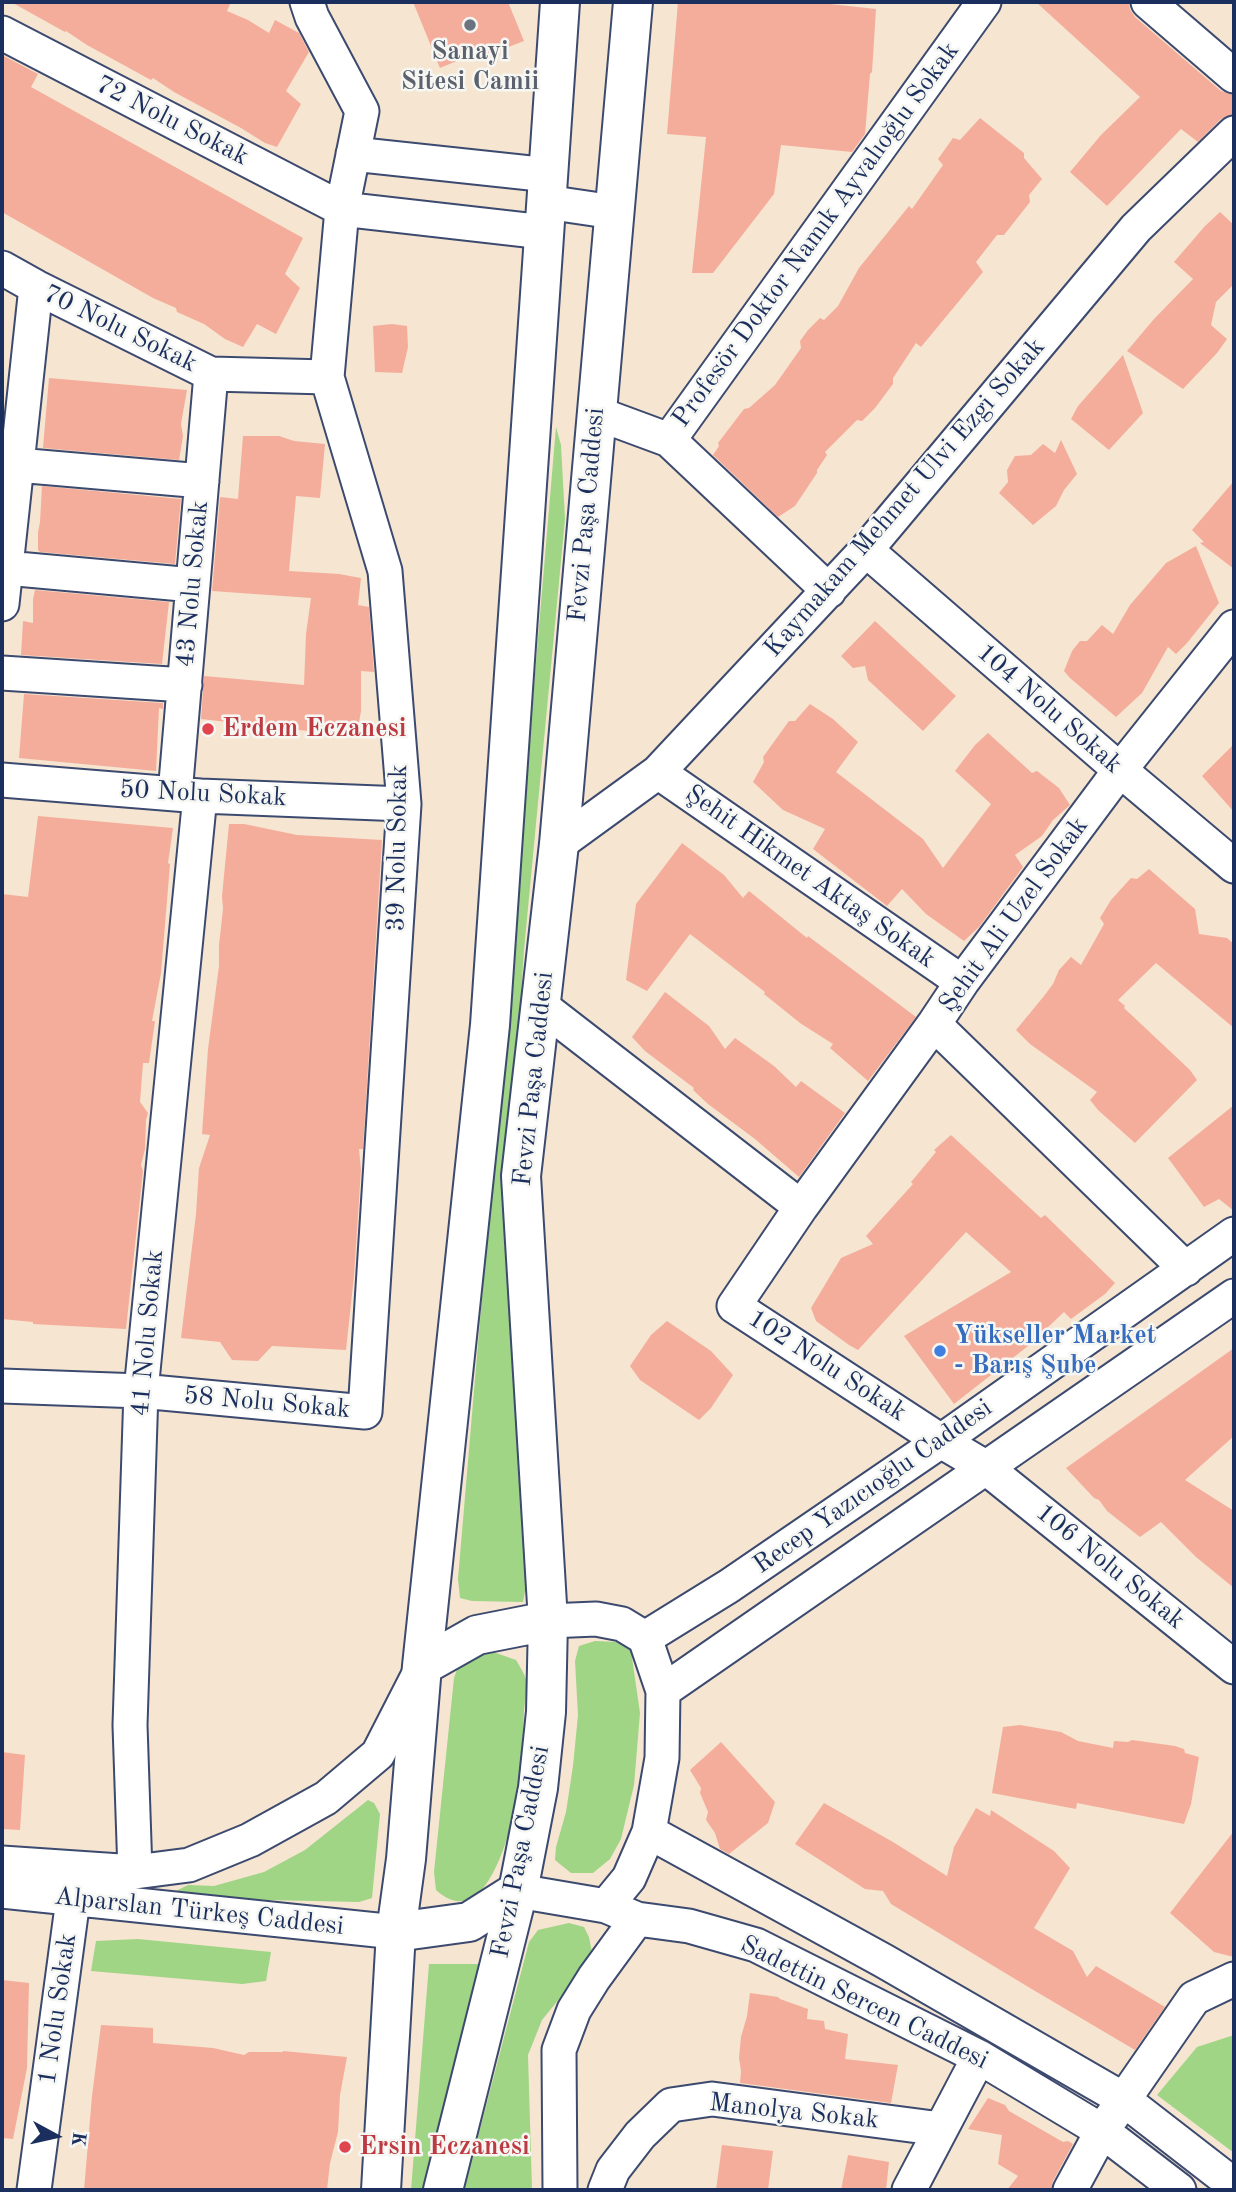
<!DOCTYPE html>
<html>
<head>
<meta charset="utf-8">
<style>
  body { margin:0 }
  #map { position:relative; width:1236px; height:2192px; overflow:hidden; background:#f5e5d1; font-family:"Old Standard TT",serif }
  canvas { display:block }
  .frame { position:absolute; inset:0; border:4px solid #1b2f5e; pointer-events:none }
  .north { position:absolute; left:21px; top:2101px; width:70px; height:70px; -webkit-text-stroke:5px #f6f6f2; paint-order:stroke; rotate:98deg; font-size:19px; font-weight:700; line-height:28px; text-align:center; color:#1b2f5e }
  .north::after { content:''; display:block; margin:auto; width:24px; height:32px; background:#1b2f5e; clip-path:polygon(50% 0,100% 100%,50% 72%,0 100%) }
</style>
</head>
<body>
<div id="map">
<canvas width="1236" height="2192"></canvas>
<div class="frame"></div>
<div class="north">K</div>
</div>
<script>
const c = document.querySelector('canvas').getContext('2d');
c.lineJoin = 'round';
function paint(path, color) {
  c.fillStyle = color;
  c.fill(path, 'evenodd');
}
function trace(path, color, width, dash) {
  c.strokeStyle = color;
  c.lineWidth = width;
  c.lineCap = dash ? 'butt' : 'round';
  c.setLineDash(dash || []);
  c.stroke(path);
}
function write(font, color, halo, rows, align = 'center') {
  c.font = font + ' "Old Standard TT",serif';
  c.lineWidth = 5;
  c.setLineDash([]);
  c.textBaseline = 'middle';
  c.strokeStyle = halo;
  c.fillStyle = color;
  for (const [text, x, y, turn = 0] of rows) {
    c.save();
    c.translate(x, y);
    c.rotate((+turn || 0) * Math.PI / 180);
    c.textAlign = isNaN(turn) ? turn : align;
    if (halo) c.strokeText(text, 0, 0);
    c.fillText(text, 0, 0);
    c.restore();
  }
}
paint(new Path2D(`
  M556 427 561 445 565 519 524 950 509 1174 527 1581 523 1602 472 1601 460 1598 458 1579Z
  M595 1641 617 1642 631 1651 640 1713 634 1785 621 1839 610 1859 593 1873H571L555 1860 556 1847 566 1812 573 1766 578 1715 575 1661 579 1646Z
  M477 1650 496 1653 516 1660C519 1665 524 1673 526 1679 527 1689 525 1701 524 1711 523 1730 523 1750 521 1770 518 1804 492 1941 436 1890L434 1872 454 1678 461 1658Z
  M368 1800 374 1803 380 1814 372 1898 359 1902 178 1898 176 1891 188 1885 214 1886 264 1872 305 1850Z
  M569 1923 584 1927 589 1937 593 1957 542 2020 528 2055 532 2190H464L529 1942 538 1930Z
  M138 1939 271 1952 266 1981 242 1984 91 1971 96 1941Z
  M429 1964H479L426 2190H411Z
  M1234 2035V2153L1157 2095 1197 2047Z`), '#9fd585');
paint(new Path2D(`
  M11 2H231L227 11 248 20 269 33 275 20 299 33 309 52 286 91 301 104 277 147 265 143 241 128 174 92 153 78 151 80 87 45 66 31 65 32Z
  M413 2H508L524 41 485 56 483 50 440 68Z
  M678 2H812L876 9 872 72 870 74 865 134 852 152 781 145 774 194 713 273H692L706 137 667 134Z
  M1036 2H1129L1130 9 1135 17 1221 91 1234 95V114L1221 119 1198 142 1181 129 1107 206 1070 172 1101 135 1140 97Z
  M2 55 38 74 31 87 303 238 285 274 300 288 276 334 257 324 243 347 225 339 204 324 177 312 176 308 153 298 2 212Z
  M980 118 1024 153V158L1042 179 1029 195 1030 202 1004 235H997L976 262 983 272 921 347 916 343 893 378V384L875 408 862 421 857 420 825 452 827 455 817 470V473L795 506 778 517 713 455 719 446 718 443 744 409 749 408 775 385 801 348 800 341 808 330 820 318 824 320 838 306 859 268 909 206 912 209 943 165 938 159 953 138 960 140Z
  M1220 212 1234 225V284L1216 302 1211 325 1227 339 1217 353 1183 389 1127 351 1154 319 1193 279 1174 262 1205 226Z
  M392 324 407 326 408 347 402 373 375 372 373 326Z
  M1123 355 1143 413 1109 450 1071 419 1078 406Z
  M49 378 187 390 181 424 183 436 179 460 43 448Z
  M243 436H279L294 441 325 444 320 498 296 496 289 571 339 574 361 578 358 605 369 607 374 672 361 671V711L357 734 344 735 201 719 204 676 304 685 306 634 311 598 212 591 220 497 238 499Z
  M1061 440 1077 474 1064 490 1056 506 1033 525 999 493 1008 482 1007 470 1015 456 1031 455 1043 444 1055 453Z
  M1234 481V569L1200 543 1204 542 1192 530Z
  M42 486 181 499 175 564 40 552 38 550V532L40 522Z
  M1196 546 1219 603 1187 643 1176 654 1168 647 1142 693 1116 717 1070 678 1064 671 1072 651 1080 641H1087L1102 625 1113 634 1130 605 1166 563Z
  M35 590 169 602 162 664 21 655 23 621 33 623V599Z
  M875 621 956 696 923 731 868 680 865 666 853 668 841 656Z
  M24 694 163 703V709L159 708 156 771 19 758Z
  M810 704 833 719 858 742 836 772 923 839 943 868 991 804 955 771 975 745 988 733 1032 773 1037 771 1059 788 1070 805 1053 820 1042 836 1015 855 1023 867 979 927 964 941 926 914 902 889 887 906 813 849 825 829 783 810 753 782 764 762 763 757 789 721H795Z
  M1234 744V812L1202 776Z
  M38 816 173 828 168 863 170 864 161 973 152 1021H155L149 1063H143L140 1102 148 1113 146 1120 145 1149 141 1165 143 1171 126 1329 33 1324V1322L2 1319V894L28 897Z
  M229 824H244L297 835 382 840 363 1149H359L361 1170 354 1276 346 1350 272 1346 258 1361 232 1360 220 1342 181 1338 196 1214 199 1168 210 1135 202 1134 208 1049 219 966V945L223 909 222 896Z
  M682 843 724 875 743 898 749 891 807 938 808 936 916 1017 868 1081 830 1048 833 1044 800 1023 764 994 765 992 690 934 647 991 626 980 636 904Z
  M1149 869 1195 909 1199 934 1227 938 1234 944V1028L1156 963 1118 1000 1125 1006 1124 1008 1190 1070 1197 1080 1135 1143 1098 1110 1090 1100 1097 1092 1030 1044 1016 1030 1044 996 1053 984 1059 970 1071 957 1081 965 1104 924 1100 918 1111 900 1131 878 1137 879Z
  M665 992 709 1026 725 1049 735 1038 774 1066 796 1087 801 1081 845 1113 799 1177 755 1139 708 1104 693 1090 694 1088 645 1051 632 1037Z
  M1234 1105V1211L1219 1199 1204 1207 1168 1158Z
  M951 1135 1041 1218 1045 1215 1115 1283 1105 1294 1071 1319 1064 1312 1028 1346 954 1404 904 1336 1011 1272 966 1232 858 1350 849 1345 816 1321 811 1308 841 1258 873 1244 866 1236 913 1184 911 1182 936 1152 934 1150Z
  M667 1321 711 1351 733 1375 711 1408 699 1420 640 1380 630 1366 651 1335Z
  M1234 1348V1436L1185 1480 1234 1511V1588L1196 1557 1161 1522 1140 1537 1107 1511 1099 1500 1094 1498 1066 1468Z
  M1020 1725 1061 1732 1078 1741 1113 1748 1114 1741 1128 1742 1132 1740 1175 1746 1184 1749 1185 1753 1199 1757 1191 1804 1184 1824 1077 1803 1076 1809 992 1793 1003 1727Z
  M721 1742 775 1802 768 1823 729 1854 720 1849 715 1833 706 1820 708 1812 700 1793 701 1788 690 1770Z
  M2 1752 25 1755 20 1830 2 1829Z
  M824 1803 893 1842 947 1876 954 1847 976 1808 990 1816 991 1810 1054 1851 1070 1868 1034 1928 1073 1951 1087 1977 1096 1966 1165 2007 1135 2050 1030 1988 891 1904 883 1891 865 1889 795 1844Z
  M1234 1831V1957L1214 1952 1170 1913Z
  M2 1980 29 1983 27 2068 13 2139 2 2138Z
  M750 1993 778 1997 780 1999 808 2009 807 2019 824 2021 825 2029 848 2034 845 2059 898 2065 891 2103 740 2083 741 2071 739 2058 741 2037 747 2016Z
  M101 2025 153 2028V2043L213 2048 244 2055 249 2052H283V2051L347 2057 340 2095 338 2132 330 2163 327 2190H84L92 2096Z
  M988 2098 1005 2105 1009 2111 1063 2142 1068 2141 1073 2144 1053 2181 1051 2190H1007L1018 2176 998 2164 1002 2135 968 2129Z
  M722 2145 773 2151 768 2190H716Z
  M848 2155 889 2162 886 2190H841Z`), '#f5ad9b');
const minor = new Path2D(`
  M1148 2 1234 76
  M2 33 342 209 544 232
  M353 154 549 175
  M546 202 614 212
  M2 268 36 287 211 374 327 377
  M596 413 669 440 984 2
  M669 440 829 591
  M17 465 202 481
  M866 550 1120 770 1234 866
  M6 568 193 585
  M2 604 36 287
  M1234 627 1120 770 962 982 934 1024 801 1207 734 1306 941 1441 985 1467 1234 1667
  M2 673 185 685
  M658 772 962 982
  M2 780 200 796 404 804
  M175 794 211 374
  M559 844 658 772 866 550 1136 228 1234 133
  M540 1005 801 1207
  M934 1024 1186 1269
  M2 1386 141 1391 365 1412 404 804 385 571 327 377 342 209 362 111 312 17 307 2
  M548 1621 596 1619 622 1624 645 1638 663 1691 662 1758 649 1832 629 1878 606 1906
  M645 1638 729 1586 941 1441 1234 1234
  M663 1691 1234 1296
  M649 1832 884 1961 1123 2099 1234 2185
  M2 1863 135 1872 189 1865 250 1840 326 1798 378 1754 420 1672
  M135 1872 130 1725 141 1391 200 796
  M2 1891 396 1932
  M518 1891 606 1906 637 1919 689 1926 756 1945 979 2057 1102 2131 1179 2190
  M34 2190 76 1877
  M560 2190 559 2050 574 2010 594 1978 637 1919
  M605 2190 613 2170 640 2135 671 2105 712 2099 941 2129
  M909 2190 979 2057
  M1070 2190 1102 2131 1194 1998 1234 1979`);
const major = new Path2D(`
  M422 1666 477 1635 548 1621
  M396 1932 469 1922 518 1891
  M381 2190 396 1932 406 1859 422 1666 490 1025 560 2
  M443 2190 518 1891 538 1788 546 1712 548 1621 521 1176 559 844 633 2`);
trace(minor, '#3c4a6f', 37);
trace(major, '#3c4a6f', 42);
trace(minor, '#fff', 33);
trace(major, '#fff', 38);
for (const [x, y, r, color] of [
  [470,25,7,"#6b7280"],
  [208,729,7,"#e0444e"],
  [940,1351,7,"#3f7fe0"],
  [345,2147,7,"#e0444e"]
]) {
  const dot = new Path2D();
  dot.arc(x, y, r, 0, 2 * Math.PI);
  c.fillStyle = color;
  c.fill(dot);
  trace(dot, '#f6f6f2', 2.5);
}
write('bold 26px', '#5b616d', '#f6f6f2', [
  ["Sanayi",470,52],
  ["Sitesi Camii",470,82]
]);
write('26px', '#1b2f5e', '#f6f6f2', [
  ["72 Nolu Sokak",172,121,27],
  ["Profesör Doktor Namık Ayvalıoğlu Sokak",816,235,-54],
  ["70 Nolu Sokak",120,329,26],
  ["Kaymakam Mehmet Ulvi Ezgi Sokak",905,498,-49],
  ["Fevzi Paşa Caddesi",587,515,-85],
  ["43 Nolu Sokak",193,584,-85],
  ["104 Nolu Sokak",1049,709,41],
  ["50 Nolu Sokak",203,794,3],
  ["39 Nolu Sokak",398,848,-89],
  ["Şehit Hikmet Aktaş Sokak",810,877,35],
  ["Şehit Ali Uzel Sokak",1014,915,-54],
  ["Fevzi Paşa Caddesi",534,1079,-84],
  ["41 Nolu Sokak",148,1333,-85],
  ["102 Nolu Sokak",827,1366,33],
  ["58 Nolu Sokak",267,1403,5],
  ["Recep Yazıcıoğlu Caddesi",873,1487,-35],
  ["106 Nolu Sokak",1110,1567,39],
  ["Fevzi Paşa Caddesi",521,1852,-79],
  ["Alparslan Türkeş Caddesi",199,1912,6],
  ["Sadettin Sercen Caddesi",864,2003,26],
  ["1 Nolu Sokak",58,2009,-82],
  ["Manolya Sokak",794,2112,6]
]);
write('bold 26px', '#be3a42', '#f6f6f2', [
  ["Erdem Eczanesi",222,729],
  ["Ersin Eczanesi",359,2147]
], 'left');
write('bold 26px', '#366cbe', '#f6f6f2', [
  ["Yükseller Market",954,1336],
  ["- Barış Şube",954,1366]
], 'left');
</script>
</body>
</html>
